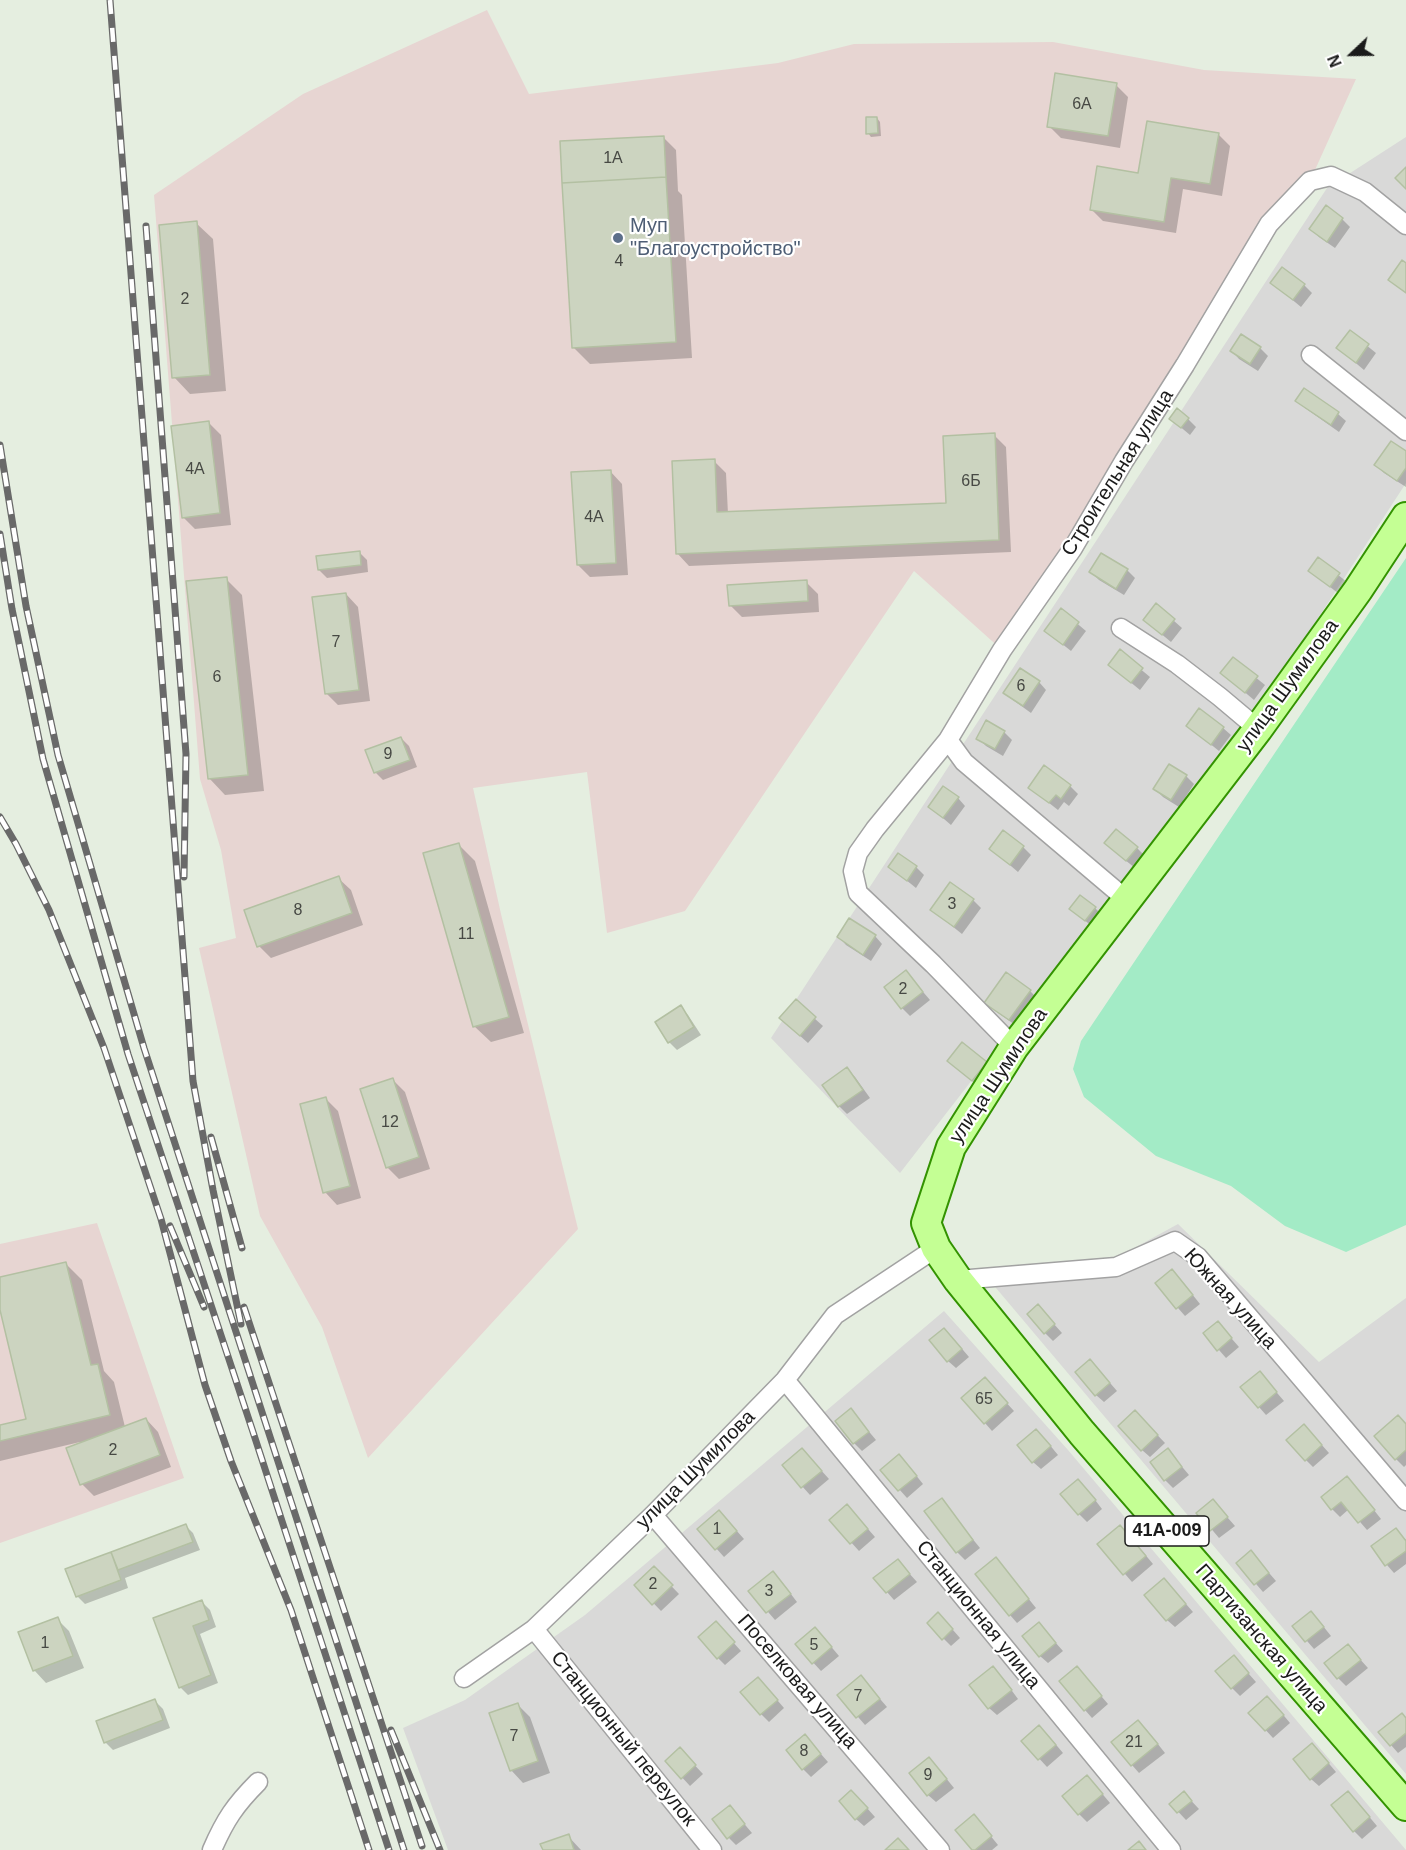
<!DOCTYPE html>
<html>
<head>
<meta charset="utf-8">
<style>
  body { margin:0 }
  #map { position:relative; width:1406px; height:1850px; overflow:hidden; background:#e5eee0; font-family:Helvetica,sans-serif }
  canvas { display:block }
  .north { position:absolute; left:1322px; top:24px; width:60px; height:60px; -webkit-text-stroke:4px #fff; paint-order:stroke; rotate:248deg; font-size:16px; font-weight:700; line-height:24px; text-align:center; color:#1b1b1b }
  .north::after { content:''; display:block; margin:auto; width:21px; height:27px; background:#1b1b1b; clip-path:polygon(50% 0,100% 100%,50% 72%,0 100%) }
</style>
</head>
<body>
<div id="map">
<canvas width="1406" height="1850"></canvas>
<div class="north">N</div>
</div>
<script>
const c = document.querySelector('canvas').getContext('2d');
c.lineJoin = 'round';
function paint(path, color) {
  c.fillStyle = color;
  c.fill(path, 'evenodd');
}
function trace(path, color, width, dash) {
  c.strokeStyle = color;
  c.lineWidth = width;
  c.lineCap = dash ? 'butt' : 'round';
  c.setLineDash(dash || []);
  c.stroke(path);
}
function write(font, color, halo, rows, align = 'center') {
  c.font = font + ' Helvetica,sans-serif';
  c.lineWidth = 4.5;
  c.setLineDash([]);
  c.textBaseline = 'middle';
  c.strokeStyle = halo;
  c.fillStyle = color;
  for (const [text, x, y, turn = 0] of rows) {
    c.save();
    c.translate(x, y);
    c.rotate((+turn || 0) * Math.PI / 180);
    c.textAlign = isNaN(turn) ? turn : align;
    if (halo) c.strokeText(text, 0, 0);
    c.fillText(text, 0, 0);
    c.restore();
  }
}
paint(new Path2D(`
  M1406 137V483L1257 712 900 1173 771 1038 1327 188Z
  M1178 1224 1319 1362 1406 1298V1774L980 1269 1116 1258Z
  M944 1311 1068 1450 1406 1850H448L403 1728 465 1700 585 1615Z`), '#d9d9d8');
paint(new Path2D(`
  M487 10 529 94 778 63 854 44 1053 42 1204 70 1356 79 1310 181 1269 224 1002 650 914 571 685 911 607 933 587 772 473 788 501 914 578 1229 368 1458 322 1327 260 1216 199 948 236 938 221 850 200 779 154 195 303 94Z
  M97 1223 184 1478 0 1543V1244Z`), '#e7d5d2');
paint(new Path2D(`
  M1406 558V1225L1346 1252 1285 1226 1231 1186 1156 1156 1084 1097 1073 1069 1081 1041Z`), '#a3ebc6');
paint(new Path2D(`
  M1116 85 1128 97 1120 148 1061 138 1049 126Z
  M877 118 880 122 881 136 871 137 868 133Z
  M1218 134 1230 146 1222 196 1183 189 1176 233 1103 221 1091 209 1140 175Z
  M664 138 676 150 678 191 682 195 692 358 590 364 574 348Z
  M1342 219 1350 227 1335 248 1319 237 1311 229Z
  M196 223 213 239 226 391 190 394 174 377Z
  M1272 283 1304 285 1312 293 1301 307Z
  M1350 332 1376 353 1364 370 1338 348Z
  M1260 348 1268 356 1258 371 1239 359 1232 351Z
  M1304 390 1338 414 1346 421 1339 432 1305 408 1297 400Z
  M1171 419H1188L1196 427 1190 435Z
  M209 423 221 435 231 525 195 529 183 517Z
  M994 435 1006 447 1011 552 689 566 677 553 714 461 726 473 728 514 948 504Z
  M1406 453V487L1384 473 1376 465Z
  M610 471 622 484 628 575 590 577 578 565Z
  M359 552 367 560 368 572 327 578 319 570Z
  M1318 559 1347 582 1339 594 1310 571Z
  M1127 570 1135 578 1124 595 1099 580 1091 572Z
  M226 579 242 595 264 791 225 795 209 778Z
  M806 582 818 594 819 612 742 617 730 605Z
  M346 594 358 607 370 701 338 705 326 693Z
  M1156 605 1182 628 1171 642 1153 627Z
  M1061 610 1086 631 1071 651 1046 631Z
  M1120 652 1150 677 1140 690 1118 672Z
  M1233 659 1265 685 1254 700 1222 673Z
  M1039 682 1046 690 1031 713 1013 700 1005 693Z
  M1188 726 1223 728 1231 735 1219 751Z
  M1004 732 1012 740 1003 756 986 746 978 738Z
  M401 738 409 746 417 767 383 780 375 772Z
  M1186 776 1194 784 1179 807 1163 797 1155 789Z
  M1070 786 1078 794 1069 806 1064 802 1058 810 1030 788Z
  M958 798 965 806 951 825 930 807Z
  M458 844 475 861 524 1033 491 1042 474 1026Z
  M1023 847 1031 855 1018 872 991 849Z
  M1137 848 1145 856 1135 868 1114 851Z
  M898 855 916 867 924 875 916 888 890 867Z
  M338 878 351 890 363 925 271 958 259 946Z
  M973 900 981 908 962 934 932 910Z
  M1095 908 1103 916 1094 928 1071 909Z
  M875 936 882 944 871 961 846 945 839 937Z
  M906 972 930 1000 910 1016 902 1008Z
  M1007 974 1030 991 1038 999 1018 1027 994 1010 986 1002Z
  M796 1002 823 1026 808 1043 789 1026Z
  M680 1007 688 1015 701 1035 677 1050 669 1042Z
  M986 1064 994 1071 981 1088 957 1069Z
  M847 1069 855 1077 870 1098 847 1114 839 1106Z
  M393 1080 405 1092 430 1169 399 1179 387 1167Z
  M326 1099 338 1111 361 1198 337 1205 325 1192Z
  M65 1263 82 1280 104 1371 114 1382 125 1427 146 1419 158 1432 171 1467 94 1496 82 1484 80 1442 0 1461V1426L27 1420 0 1304V1279Z
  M1180 1279 1200 1304 1185 1316 1157 1284Z
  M1045 1314 1062 1333 1053 1341 1045 1333Z
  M1225 1331 1239 1347 1226 1358 1205 1334Z
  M952 1337 969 1357 956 1368 948 1361Z
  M1098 1369 1117 1391 1104 1402 1096 1395Z
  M1260 1373 1284 1401 1266 1415 1259 1407Z
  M992 1387 1014 1411 992 1431 985 1423Z
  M851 1410 876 1440 862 1451 854 1443Z
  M1143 1420 1165 1443 1150 1457 1142 1450Z
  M1406 1425V1465L1404 1467 1396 1459Z
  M1312 1434 1329 1453 1313 1467 1306 1460Z
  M1044 1438 1058 1455 1041 1469 1033 1462Z
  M1168 1450 1189 1475 1173 1488 1165 1480Z
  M810 1458 829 1479 810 1495 784 1466Z
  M907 1464 923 1484 907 1498 882 1470Z
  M1355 1486 1381 1519 1367 1530 1349 1509 1340 1517 1332 1509Z
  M1086 1488 1102 1509 1087 1522 1079 1514Z
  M941 1500 980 1548 965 1560 957 1552Z
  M1213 1501 1235 1526 1219 1538 1198 1513Z
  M855 1514 875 1537 859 1551 831 1520Z
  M727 1520 744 1539 724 1557 699 1529Z
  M186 1526 193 1533 200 1550 125 1578 128 1588 85 1604 77 1596 67 1570Z
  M1396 1530 1406 1540V1564L1394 1573 1387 1565Z
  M1128 1534 1153 1564 1132 1582 1099 1544Z
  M1251 1552 1276 1581 1263 1592 1238 1563Z
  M898 1561 917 1582 894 1600 887 1592Z
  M1003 1567 1036 1608 1017 1623 1010 1615Z
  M654 1568 679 1594 661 1611 636 1585Z
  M781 1581 797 1602 775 1620 750 1591Z
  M1172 1588 1193 1612 1175 1627 1167 1620Z
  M202 1602 210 1610 216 1627 200 1634 218 1683 188 1695 180 1687 155 1619Z
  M57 1619 69 1631 84 1668 46 1683 34 1670Z
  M1319 1621 1331 1636 1314 1649 1294 1626Z
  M946 1622 960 1638 951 1646 943 1638Z
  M1039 1624 1063 1651 1048 1663 1040 1656Z
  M723 1631 741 1651 725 1665 718 1658Z
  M823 1637 839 1656 821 1671 797 1645Z
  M1348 1646 1368 1668 1346 1686 1338 1678Z
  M1241 1665 1256 1682 1240 1696 1232 1688Z
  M1001 1676 1018 1699 997 1715 989 1708Z
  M1084 1676 1108 1704 1092 1718 1085 1710Z
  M868 1685 887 1707 865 1725 839 1695Z
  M766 1687 784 1708 769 1722 761 1714Z
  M155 1701 163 1709 170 1728 113 1750 105 1742Z
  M518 1705 530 1717 550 1773 523 1783 511 1770Z
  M1275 1705 1290 1723 1273 1738 1250 1713Z
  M1406 1719V1747L1398 1753 1391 1745Z
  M1146 1729 1165 1753 1139 1773 1132 1765Z
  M1047 1734 1063 1753 1047 1767 1023 1741Z
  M805 1736 828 1762 811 1777 803 1769Z
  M1320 1753 1336 1772 1319 1786 1311 1779Z
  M687 1757 703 1774 690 1786 667 1761Z
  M937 1767 954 1788 936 1802 928 1795Z
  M1094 1784 1110 1803 1087 1822 1079 1814Z
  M1184 1793 1199 1809 1186 1820 1171 1804Z
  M859 1799 875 1817 864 1826 856 1819Z
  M1356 1801 1377 1826 1362 1839 1354 1831Z
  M730 1807 752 1833 736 1845 729 1838Z
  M981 1824 998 1845 992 1850H974Z
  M568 1836 581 1850H544Z`), '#0003');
const building = new Path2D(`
  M1055 73 1117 83 1108 136 1047 127Z
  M866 117H877L878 133 866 134Z
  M1147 121 1219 133 1210 184 1171 178 1164 222 1090 210 1097 166 1138 173Z
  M664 136 666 177 562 183 560 141Z
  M1406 167V189L1395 178Z
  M666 177 676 342 572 348 562 183Z
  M1326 205 1343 218 1327 242 1309 229Z
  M197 221 210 375 172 378 159 225Z
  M1402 260 1406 263V293L1388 280Z
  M1282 267 1305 284 1293 300 1270 283Z
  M1350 330 1369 344 1356 363 1336 348Z
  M1241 334 1261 347 1250 364 1230 351Z
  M1304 388 1339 412 1331 425 1295 401Z
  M1177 408 1189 418 1181 428 1169 419Z
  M209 421 220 513 182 518 171 426Z
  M995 433 999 540 676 554 672 461 715 459 717 512 946 503 943 436Z
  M1391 441 1406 451V468L1397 481 1374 465Z
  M611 470 616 563 577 565 571 472Z
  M360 551 361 565 318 570 316 556Z
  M1101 553 1128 569 1116 589 1089 572Z
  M1318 557 1340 573 1330 587 1308 571Z
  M227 577 248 775 208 779 186 581Z
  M807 580 808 601 729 606 727 585Z
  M346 593 359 690 325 694 312 597Z
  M1156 603 1175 619 1162 635 1143 620Z
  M1061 608 1079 622 1063 645 1044 631Z
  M1120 649 1143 668 1131 683 1108 665Z
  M1233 657 1258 676 1245 693 1220 673Z
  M1020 668 1040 681 1023 706 1003 693Z
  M1199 708 1224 727 1211 745 1186 726Z
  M986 720 1005 731 995 749 976 739Z
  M401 737 410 760 374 773 365 750Z
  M1169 764 1187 775 1171 800 1153 789Z
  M1044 765 1071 785 1061 799 1056 795 1049 803 1028 788Z
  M943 786 959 797 943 818 928 807Z
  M1116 829 1138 847 1126 861 1104 843Z
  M1003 830 1024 846 1010 865 989 849Z
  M459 843 509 1017 473 1027 423 853Z
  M898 853 917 866 907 881 888 867Z
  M339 876 352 913 257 947 244 910Z
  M950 882 974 899 954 927 930 910Z
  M1080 895 1096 907 1085 921 1069 909Z
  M849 918 876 935 863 955 837 937Z
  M906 970 923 992 901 1009 884 987Z
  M1006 972 1031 990 1009 1020 984 1003Z
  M796 999 816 1017 800 1036 779 1018Z
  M681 1005 694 1027 668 1043 655 1022Z
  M962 1042 987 1062 972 1081 947 1061Z
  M847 1067 863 1090 838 1107 822 1085Z
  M393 1078 419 1157 386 1168 360 1089Z
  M326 1097 350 1186 323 1193 300 1104Z
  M66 1262 91 1365 98 1364 110 1415 0 1441V1425L26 1419 0 1310V1277Z
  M1172 1269 1193 1295 1176 1309 1155 1283Z
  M1038 1304 1055 1324 1044 1334 1027 1314Z
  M1218 1321 1232 1338 1217 1351 1203 1333Z
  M944 1328 962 1349 947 1362 929 1340Z
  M1090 1359 1110 1383 1095 1396 1075 1372Z
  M1260 1371 1277 1392 1258 1408 1240 1387Z
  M985 1377 1008 1403 984 1424 961 1398Z
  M851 1408 869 1432 853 1444 835 1421Z
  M1135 1410 1158 1435 1141 1451 1118 1426Z
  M1398 1415 1406 1424V1450L1395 1460 1374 1436Z
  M146 1418 160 1455 80 1485 66 1448Z
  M1304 1424 1322 1445 1305 1461 1286 1440Z
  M1036 1429 1051 1446 1032 1463 1017 1445Z
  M802 1448 822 1471 801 1488 782 1465Z
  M1168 1448 1182 1467 1164 1481 1150 1462Z
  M899 1454 917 1476 898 1491 880 1470Z
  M1347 1476 1375 1510 1358 1523 1341 1502 1331 1510 1321 1497Z
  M1078 1479 1096 1500 1078 1515 1060 1494Z
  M942 1498 973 1540 956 1553 924 1511Z
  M1213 1499 1228 1517 1210 1531 1196 1513Z
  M847 1504 868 1529 850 1544 829 1520Z
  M719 1510 737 1531 715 1550 697 1529Z
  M186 1524 193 1542 118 1570 111 1552Z
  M1120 1525 1146 1556 1123 1575 1097 1544Z
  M1396 1528 1406 1541V1551L1385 1566 1371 1546Z
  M1251 1550 1269 1573 1254 1585 1236 1563Z
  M111 1552 121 1580 76 1597 65 1569Z
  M996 1557 1029 1599 1009 1616 975 1574Z
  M898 1559 910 1574 886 1593 873 1578Z
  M654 1566 673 1585 652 1605 634 1585Z
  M773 1571 791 1594 766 1613 748 1591Z
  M1164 1578 1186 1604 1166 1621 1144 1595Z
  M202 1600 209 1620 193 1626 211 1675 179 1688 153 1618Z
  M1311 1611 1324 1627 1305 1642 1292 1626Z
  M938 1612 953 1629 942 1640 927 1623Z
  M58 1617 73 1656 33 1671 18 1632Z
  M716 1621 735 1642 717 1659 698 1637Z
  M1039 1622 1056 1643 1039 1657 1022 1636Z
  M815 1627 832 1647 812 1664 795 1644Z
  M1348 1644 1361 1660 1337 1679 1324 1663Z
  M1234 1655 1249 1673 1231 1689 1215 1671Z
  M993 1666 1012 1690 988 1709 969 1685Z
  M1077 1666 1102 1696 1084 1711 1059 1681Z
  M861 1675 880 1699 856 1718 837 1695Z
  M758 1677 778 1700 760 1715 740 1692Z
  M1267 1696 1284 1715 1265 1731 1248 1713Z
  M155 1699 163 1720 104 1743 96 1721Z
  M518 1703 538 1761 510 1771 489 1713Z
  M1402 1713 1406 1718V1733L1390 1746 1378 1732Z
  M1138 1720 1158 1744 1131 1766 1111 1742Z
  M1039 1725 1056 1745 1038 1760 1021 1741Z
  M805 1734 821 1754 802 1770 786 1750Z
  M1312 1743 1329 1763 1310 1780 1293 1759Z
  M680 1747 696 1765 681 1779 665 1761Z
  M929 1757 947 1779 927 1796 909 1773Z
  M1087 1775 1103 1794 1078 1815 1062 1796Z
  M851 1790 868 1808 855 1820 839 1801Z
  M1184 1791 1192 1801 1177 1813 1169 1804Z
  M1348 1791 1370 1817 1353 1832 1331 1805Z
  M730 1805 745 1824 727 1839 712 1819Z
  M974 1814 992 1836 975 1850H972L955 1830Z
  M569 1834 574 1850H543L540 1844Z
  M898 1838 909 1850H885Z
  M1139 1841 1146 1850H1128Z`);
paint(building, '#ccd4c0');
trace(building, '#b3c0a2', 1.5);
const minor = new Path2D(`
  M1311 355 1406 431
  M1121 628 1177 664 1220 697 1258 729
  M948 740 964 762 1127 900
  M1014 1047 933 964 858 893 853 871 858 853 875 829 948 740 1002 650 1073 548 1124 461 1185 365 1269 224 1310 181 1331 176 1365 192 1406 225
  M958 1280 1116 1267 1175 1241 1198 1257 1406 1501
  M785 1380 1171 1850
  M653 1515 940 1850
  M534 1629 712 1850
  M464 1678 534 1629 653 1515 785 1380 835 1315 936 1248
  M212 1850C225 1820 235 1805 258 1782`);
const primary = new Path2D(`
  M1406 517 1358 590 1258 729 1014 1047 951 1147 926 1223 936 1248 958 1280 1082 1433 1406 1806`);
trace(minor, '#a2a2a2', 21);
trace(primary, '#339300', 32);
trace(minor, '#fff', 18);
trace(primary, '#c4ff94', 28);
const rail = new Path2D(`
  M110 0 193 1081 213 1190 241 1324
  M146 226 186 754 184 877
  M0 445 26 606 58 755 144 1048 404 1850
  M0 534 12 609 43 759 128 1054 254 1435 389 1850
  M0 817 16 844 49 910 104 1048 161 1219 205 1385 231 1461 291 1610 369 1850
  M211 1137 242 1248
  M170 1226 204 1307
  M244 1307 422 1846
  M391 1730 440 1850`);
trace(rail, '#696969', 7);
trace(rail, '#fff', 4.5, [14]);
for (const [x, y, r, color] of [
  [618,238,6,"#5c6f8a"]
]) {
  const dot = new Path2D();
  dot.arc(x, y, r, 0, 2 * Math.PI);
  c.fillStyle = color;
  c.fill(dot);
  trace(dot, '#fff', 2);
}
write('16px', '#474944', null, [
  ["6А",1082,105],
  ["1А",613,159],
  ["4",619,262],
  ["2",185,300],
  ["4А",195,470],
  ["6Б",971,482],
  ["4А",594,518],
  ["7",336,643],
  ["6",217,678],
  ["6",1021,687],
  ["9",388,755],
  ["3",952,905],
  ["8",298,911],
  ["11",466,935],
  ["2",903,990],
  ["12",390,1123],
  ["65",984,1400],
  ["2",113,1451],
  ["1",717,1530],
  ["2",653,1585],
  ["3",769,1592],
  ["1",45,1644],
  ["5",814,1646],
  ["7",858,1697],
  ["7",514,1737],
  ["21",1134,1743],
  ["8",804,1752],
  ["9",928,1776]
]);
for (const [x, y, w] of [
  [1167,1531,84]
]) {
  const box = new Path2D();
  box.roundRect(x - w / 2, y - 15, w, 30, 4.5);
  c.fillStyle = '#fff';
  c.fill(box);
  trace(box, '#1b1b1b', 1.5);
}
write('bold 18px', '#1b1b1b', null, [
  ["41А-009",1167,1531]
]);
write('20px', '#4e5e75', '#fff', [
  ["Муп",630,226],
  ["\"Благоустройство\"",630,249]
], 'left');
write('20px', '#1b1b1b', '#fff', [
  ["Строительная улица",1118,473,-58],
  ["улица Шумилова",1288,686,-54],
  ["улица Шумилова",999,1076,-56],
  ["Южная улица",1230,1299,48],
  ["улица Шумилова",696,1470,-45],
  ["Станционная улица",978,1615,51],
  ["Партизанская улица",1261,1639,49],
  ["Поселковая улица",797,1682,49],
  ["Станционный переулок",623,1739,51]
]);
</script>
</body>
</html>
